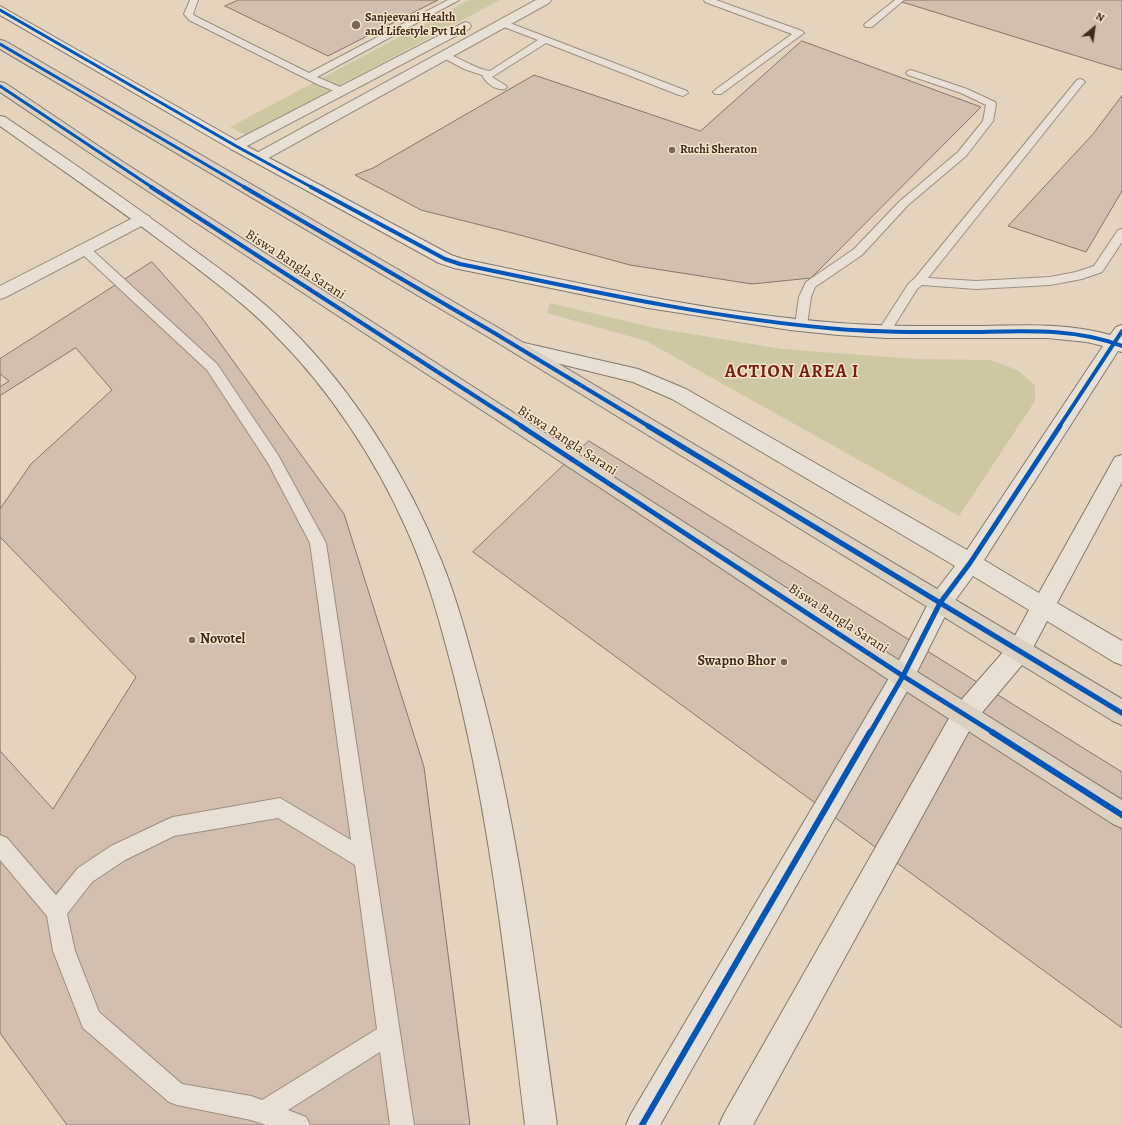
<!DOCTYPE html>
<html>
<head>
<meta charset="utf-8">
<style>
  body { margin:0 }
  #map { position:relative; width:1122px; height:1125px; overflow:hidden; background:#e4d4bd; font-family:Alegreya,serif }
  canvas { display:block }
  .north { position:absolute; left:1074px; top:8px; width:40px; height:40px; -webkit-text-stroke:3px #f8e5ca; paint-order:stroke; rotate:29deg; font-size:11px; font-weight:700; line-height:16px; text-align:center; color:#3a2b1e }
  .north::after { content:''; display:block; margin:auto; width:14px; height:18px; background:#3a2b1e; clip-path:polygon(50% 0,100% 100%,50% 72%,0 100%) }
</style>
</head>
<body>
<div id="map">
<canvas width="1122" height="1125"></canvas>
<div class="north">N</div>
</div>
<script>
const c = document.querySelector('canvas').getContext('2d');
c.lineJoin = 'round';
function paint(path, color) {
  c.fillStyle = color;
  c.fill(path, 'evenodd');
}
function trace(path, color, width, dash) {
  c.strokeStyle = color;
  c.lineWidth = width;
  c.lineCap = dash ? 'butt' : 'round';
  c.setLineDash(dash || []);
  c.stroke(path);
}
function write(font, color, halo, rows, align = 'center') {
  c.font = font + ' Alegreya,serif';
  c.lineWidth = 3;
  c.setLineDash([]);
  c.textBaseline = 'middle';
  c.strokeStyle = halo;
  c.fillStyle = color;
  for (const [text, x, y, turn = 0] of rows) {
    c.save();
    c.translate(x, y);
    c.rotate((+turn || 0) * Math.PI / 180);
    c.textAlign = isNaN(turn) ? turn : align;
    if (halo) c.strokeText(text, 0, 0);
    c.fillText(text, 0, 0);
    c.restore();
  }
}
paint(new Path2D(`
  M469 0H500L246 135 230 127Z
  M550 303 655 328 782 349 916 359 991 360 1017 370 1035 385V401L959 516 646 341 547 313Z`), '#cdc8a2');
const building = new Path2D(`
  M239 0H438L328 56 225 6Z
  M905 0H1122V70L902 2Z
  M802 41 981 107 811 278 752 284 630 265 516 234 421 210 355 175 373 168 534 75 700 131Z
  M1122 96V191L1086 252 1008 226 1093 134Z
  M152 262 202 318 344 514 424 767 470 1125H67L0 1033V359Z
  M76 348 112 390 31 464 0 509V396Z
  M0 374 9 381 0 387Z
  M589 441 1122 772V1028L473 552Z
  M0 537 136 677 53 809 0 751Z`);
paint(building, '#d2bfaf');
trace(building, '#82786a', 1);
const lane = new Path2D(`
  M190 0H198L193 14 195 16 309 73 448 0H459L317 77 345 89 347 91 345 93 342 94 319 85 189 20 184 14Z
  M704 0H716L802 31 804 33 721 94H715L713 92 715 90 792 34 705 2Z
  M895 0H904L872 27H866L864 25 866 23Z
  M502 20 687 91 688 93 683 96 679 95 546 43 492 77 505 85 507 87 505 89C496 91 486 83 482 75L464 69 438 55 440 53C450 51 475 70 490 71L538 40 499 25 498 23 499 21Z
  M911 70 967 89 995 102 996 104 993 121 966 156 908 205 862 255 815 287 811 297 807 325 806 328 801 329 796 328 795 325 799 297 806 282 854 249 900 201 958 152 983 121 986 105 961 93 908 75 906 73 908 71Z
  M1080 79 1083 80 1085 82 1083 84 928 278 976 281 1050 277 1076 272 1094 266 1118 230 1122 229V242L1102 272 1082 279 1050 285 976 289 922 285 917 289 889 334 884 336 879 334 878 331 909 283 915 278 1077 80Z
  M84 245 88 246 217 364 278 455 326 543 414 1125H390L380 1052 288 1110 306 1117 310 1125H266L251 1120 177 1105 169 1102 83 1028 53 951 47 916 0 860V835L7 838 56 895 78 868 111 846 166 820 173 817 280 798 351 840 310 543 268 463 207 370 80 252 78 249 80 246ZM278 818 355 865 377 1029 262 1100 251 1096 182 1084 99 1012 75 951 67 914 92 882 125 860 174 836Z`);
const street = new Path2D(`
  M536 0H551L549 3 263 161 258 162 253 161 251 158 253 155Z
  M465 22 469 23 471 26 469 29 241 149 236 150 231 149 229 146 231 143Z
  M143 214 149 216 151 219 149 222 6 297 0 299V286L137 216Z`);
const secondary = new Path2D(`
  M0 6 241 143 451 255 463 259C587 285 712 313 839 323 887 327 935 326 983 326 1026 325 1069 323 1110 335L1116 327 1122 325V352L1118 351 984 560 1039 593 1115 457 1122 455V482L1057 603 1122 641V665L1114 662 1047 621 1027 659 974 722 753 1125H719L724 1114 956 706 1011 643 1029 610 973 576 948 610 911 684 660 1125H626L631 1114 895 668 932 596 955 566 672 399 633 382 520 354 514 353 511 348 514 343 520 342 638 369 686 389 967 550 1103 346 1087 342 1047 338H887L838 335 790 330 648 308 454 268 439 263 231 149 0 15Z
  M0 116 5 117C69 160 133 204 194 250 227 274 260 298 289 327 353 390 407 476 441 560 457 599 468 641 479 682 519 827 536 976 557 1125H525C507 975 491 823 454 676 441 626 428 576 406 528 376 460 329 389 276 336 249 307 216 283 185 259 125 213 62 170 0 126Z`);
const primary = new Path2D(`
  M0 40 5 41 502 330 1122 699V725L1113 721 490 338 0 49Z
  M0 82 5 83 106 151 911 668 1122 800V828L1113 824 895 684 619 500 96 157 0 92Z`);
trace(lane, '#998e80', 2);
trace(street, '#998e80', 2);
trace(secondary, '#82786a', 2);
trace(primary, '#82786a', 2);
paint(lane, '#e8e0d5');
paint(street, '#e8e0d5');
paint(secondary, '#e8e0d5');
paint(primary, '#dcd1c0');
trace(new Path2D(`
  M0 10 236 146 313 188
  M0 44 246 188
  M0 86 153 188`), '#0057b8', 3);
trace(new Path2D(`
  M151 187 523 427
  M244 187 496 334 650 427
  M311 187 445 259 460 264C585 290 710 318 838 329 884 333 930 332 976 332 1025 331 1075 328 1122 346
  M1059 427 1122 331`), '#0057b8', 4);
trace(new Path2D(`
  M521 426 903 676 994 733
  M648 426 1122 713
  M870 733 903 676 940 603 970 563 1060 426`), '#0057b8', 5);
trace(new Path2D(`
  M992 732 1122 815
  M642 1125 870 732`), '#0057b8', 6);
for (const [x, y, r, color] of [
  [356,25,5,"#766656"],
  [672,150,4,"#766656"],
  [192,640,4,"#766656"],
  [784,662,4,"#766656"]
]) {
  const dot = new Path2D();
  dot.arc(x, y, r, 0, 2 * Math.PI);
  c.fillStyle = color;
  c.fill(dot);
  trace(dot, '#f8e5ca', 1.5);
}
write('bold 12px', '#3a2b1e', '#f8e5ca', [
  ["Sanjeevani Health",365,18],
  ["and Lifestyle Pvt Ltd",365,32],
  ["Ruchi Sheraton",680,150]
], 'left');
write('14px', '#3a2b1e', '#f8e5ca', [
  ["Biswa Bangla Sarani",295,265,33],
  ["Biswa Bangla Sarani",567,441,33],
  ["Biswa Bangla Sarani",838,619,33]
]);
write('bold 14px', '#3a2b1e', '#f8e5ca', [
  ["Novotel",200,640],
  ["Swapno Bhor",776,662,"right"]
], 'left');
c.letterSpacing = '1px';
write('bold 18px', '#7a1f14', '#f8e5ca', [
  ["ACTION AREA I",792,373]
]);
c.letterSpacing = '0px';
</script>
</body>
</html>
